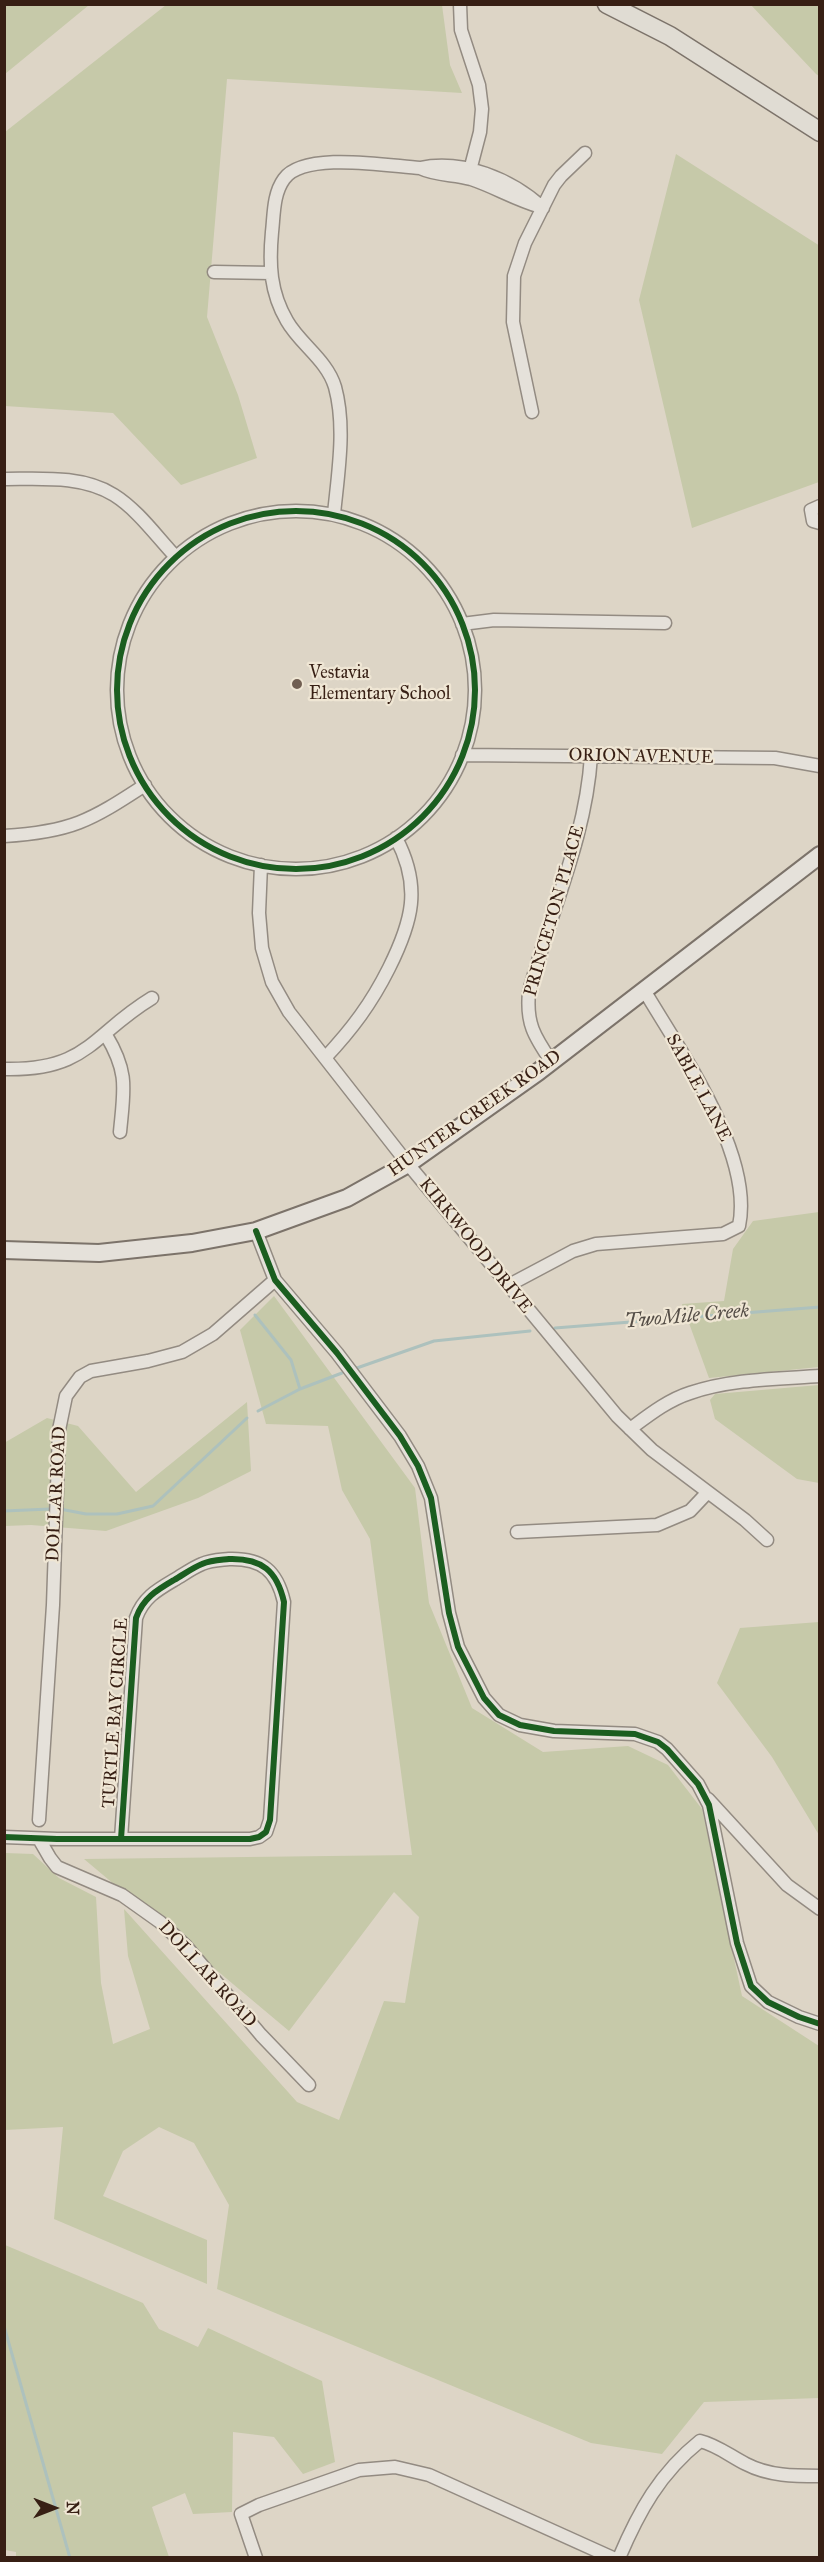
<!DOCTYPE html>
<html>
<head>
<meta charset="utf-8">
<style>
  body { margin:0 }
  #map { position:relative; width:824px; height:2562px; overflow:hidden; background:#ddd5c6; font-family:"IM FELL Great Primer",serif }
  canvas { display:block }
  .frame { position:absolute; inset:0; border:6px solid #371f14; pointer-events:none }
  .north { position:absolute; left:24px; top:2478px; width:60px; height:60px; -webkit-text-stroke:4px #efe6d4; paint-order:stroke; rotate:90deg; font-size:16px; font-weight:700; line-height:24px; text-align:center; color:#371f14 }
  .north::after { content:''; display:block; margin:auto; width:21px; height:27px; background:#371f14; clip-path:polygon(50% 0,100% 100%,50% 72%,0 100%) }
</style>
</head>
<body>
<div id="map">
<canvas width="824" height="2562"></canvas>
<div class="frame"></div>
<div class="north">N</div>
</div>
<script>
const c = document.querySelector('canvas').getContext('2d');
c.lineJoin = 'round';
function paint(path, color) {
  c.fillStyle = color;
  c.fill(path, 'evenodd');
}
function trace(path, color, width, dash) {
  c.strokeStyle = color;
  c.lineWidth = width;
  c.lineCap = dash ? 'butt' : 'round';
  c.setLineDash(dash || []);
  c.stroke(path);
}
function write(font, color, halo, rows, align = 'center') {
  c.font = font + ' "IM FELL Great Primer",serif';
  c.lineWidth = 4.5;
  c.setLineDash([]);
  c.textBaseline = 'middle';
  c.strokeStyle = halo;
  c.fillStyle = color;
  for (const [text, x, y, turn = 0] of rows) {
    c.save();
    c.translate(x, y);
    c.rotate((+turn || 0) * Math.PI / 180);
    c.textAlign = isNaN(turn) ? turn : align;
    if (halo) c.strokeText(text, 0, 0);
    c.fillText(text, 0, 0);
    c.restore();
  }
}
paint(new Path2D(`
  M5 4H89V5L5 74Z
  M166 5H442L450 65 462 93 227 79 207 317 238 395 257 458 181 485 113 413 5 406V132Z
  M751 5H819V76L816 74Z
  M676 154 820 246 819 482 692 528 639 300Z
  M819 1212V1367L709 1378 682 1304 724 1301 733 1249 753 1221Z
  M274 1296 415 1488 429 1603 472 1708 543 1752 628 1746 668 1765 702 1809 742 1996 819 2046V2398L704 2402 662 2454 591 2443 217 2289 229 2205 194 2143 159 2127 123 2151 103 2196 207 2240V2284L54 2219 63 2127 5 2130V1853L33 1854 59 1878 96 1897 101 1983 113 2044 150 2029 128 1956 124 1909 297 2102 339 2120 384 2001 405 2003 419 1917 394 1892 289 2031 84 1859 412 1855 370 1539 342 1490 328 1426 266 1424 240 1330Z
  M819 1385V1483L797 1479 715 1419 710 1400 715 1394Z
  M247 1402 251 1471 198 1498 106 1531 31 1525 5 1526 4 1443 47 1418 78 1426 136 1492Z
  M819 1622V1835L772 1757 717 1683 740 1628Z
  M5 2245 143 2303 159 2329 198 2347 208 2328 322 2381 335 2462 303 2474 274 2437 233 2432 232 2512 193 2514 185 2493 152 2507 169 2557 16 2558V2552L5 2550Z`), '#c6c9a9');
trace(new Path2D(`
  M255 1315 291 1360 300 1389
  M555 1328 820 1307
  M354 1369 434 1341 530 1331
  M258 1411 300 1389 342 1373
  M60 1509 86 1514H117L153 1506 247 1418
  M4 1511 50 1509
  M4 2326 70 2558`), '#adc1bd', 3);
const street = new Path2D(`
  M460 4 461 30 479 85 482 109 480 132 468 178
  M420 168C437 176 454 174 471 179 495 187 516 200 541 207
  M214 272 271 273
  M532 412 513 322 514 276 525 243 554 185 561 176 585 153
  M4 479C40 479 82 475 114 495 138 510 157 537 176 557
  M820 506 811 510 813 521 820 523
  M117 690a179 179 0 1 1 358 0a179 179 0 1 1-358 0Z
  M334 514C338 473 346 427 335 387 327 360 300 344 287 321 270 292 269 264 272 232 274 215 273 194 284 179 304 151 388 166 420 168 463 159 511 179 543 208
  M462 624 494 620 665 623
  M462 755 775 758 820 766
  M4 836C71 832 90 821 145 785
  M261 865 259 913 262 948 272 982 289 1012 408 1164 617 1416 652 1450 745 1520 767 1540
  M106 1035C129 1073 124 1089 120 1132
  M325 1058C352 1029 371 1004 389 968 412 922 422 887 396 838
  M551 1061C534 1036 526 1023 529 992 550 913 586 838 591 756
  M4 1069C88 1071 91 1035 152 998
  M256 1231 275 1280 337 1353 400 1436 418 1466 431 1498 449 1613 458 1647 484 1698 499 1715 520 1725 554 1731 635 1734 658 1742 667 1749 698 1784 709 1805 737 1943 751 1986 768 2002 799 2017 820 2024
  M509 1285 573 1251 596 1244 723 1234 739 1226C754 1154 680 1051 644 990
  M630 1429C649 1415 668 1400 690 1393 731 1379 776 1379 820 1376
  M517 1532 657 1525 690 1511 707 1493
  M708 1799 787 1885 820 1909
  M39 1820 53 1605 59 1430 66 1396 80 1377 91 1371 148 1361 182 1352 213 1334 275 1280
  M4 1837 57 1839H250L259 1837 266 1832 270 1820 284 1602C277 1571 262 1558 229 1559 220 1560 211 1560 202 1564 192 1568 183 1575 174 1580 157 1590 143 1598 136 1618L121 1839
  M39 1839 50 1858 57 1867 122 1895 160 1922 186 1946 261 2035 309 2085
  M256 2558 241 2514 259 2505 359 2470 395 2467 429 2475 613 2558
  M619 2558C639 2511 660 2473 700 2441 717 2445 730 2456 746 2464 769 2476 794 2476 820 2476`);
const secondary = new Path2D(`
  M4 1250 99 1253 192 1243 256 1231 347 1198 408 1164 538 1072 820 855`);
const primary = new Path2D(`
  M607 4 670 36 820 132`);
trace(street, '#938b82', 15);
trace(secondary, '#7c736a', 20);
trace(primary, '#7c736a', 21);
trace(street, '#e5e1da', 12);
trace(secondary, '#e5e1da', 16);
trace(primary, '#e0dcd3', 18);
trace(new Path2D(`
  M117 690a179 179 0 1 1 358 0a179 179 0 1 1-358 0Z
  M256 1231 275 1280 337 1353 400 1436 418 1466 431 1498 449 1613 458 1647 484 1698 499 1715 520 1725 554 1731 635 1734 658 1742 667 1749 698 1784 709 1805 737 1943 751 1986 768 2002 799 2017 820 2024
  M4 1837 57 1839H250L259 1837 266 1832 270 1820 284 1602C277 1571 262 1558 229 1559 220 1560 211 1560 202 1564 192 1568 183 1575 174 1580 157 1590 143 1598 136 1618L121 1839`), '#1b5e20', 6);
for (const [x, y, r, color] of [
  [297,684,6,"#715f52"]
]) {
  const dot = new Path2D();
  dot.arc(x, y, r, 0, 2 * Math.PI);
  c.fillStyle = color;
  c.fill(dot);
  trace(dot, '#efe6d4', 2);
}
write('18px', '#371f14', '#efe6d4', [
  ["Vestavia",309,674],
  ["Elementary School",309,695]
], 'left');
write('18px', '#371f14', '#efe6d4', [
  ["ORION AVENUE",641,757,1],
  ["PRINCETON PLACE",555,911,-74],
  ["SABLE LANE",698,1088,62],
  ["HUNTER CREEK ROAD",475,1114,-35],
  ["KIRKWOOD DRIVE",475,1246,51],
  ["DOLLAR ROAD",57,1494,-87],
  ["TURTLE BAY CIRCLE",116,1713,-86],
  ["DOLLAR ROAD",207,1975,48]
]);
write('italic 20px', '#544d46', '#efe6d4', [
  ["TwoMile Creek",687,1317,-5]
]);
</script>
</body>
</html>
